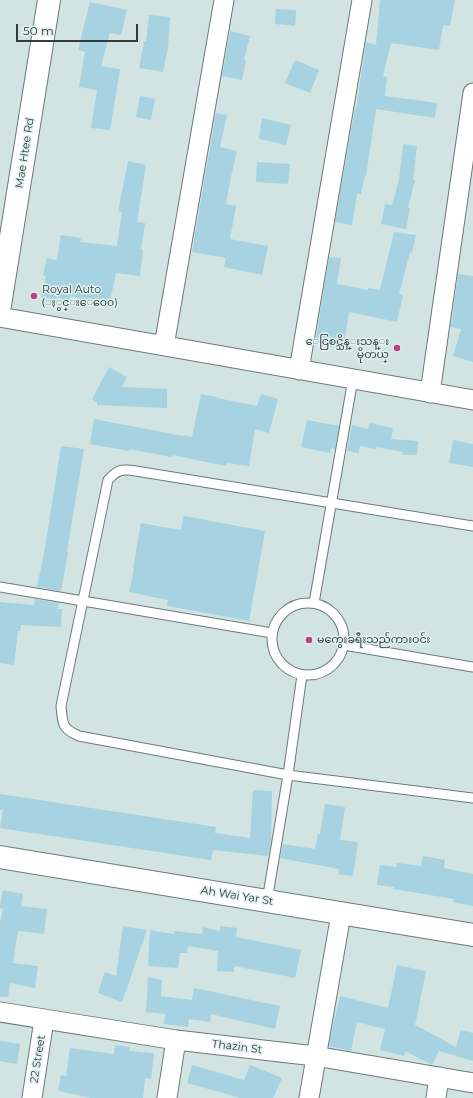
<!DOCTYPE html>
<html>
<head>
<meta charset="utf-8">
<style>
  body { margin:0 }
  #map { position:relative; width:473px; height:1098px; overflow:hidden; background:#d1e4e1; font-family:Montserrat,sans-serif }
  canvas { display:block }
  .scale { position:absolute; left:16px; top:24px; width:122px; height:18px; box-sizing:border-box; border:2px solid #343b3a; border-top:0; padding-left:5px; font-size:12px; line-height:14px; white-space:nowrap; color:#343b3a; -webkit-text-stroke:3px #def1ee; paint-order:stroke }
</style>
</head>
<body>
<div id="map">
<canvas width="473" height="1098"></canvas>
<div class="scale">50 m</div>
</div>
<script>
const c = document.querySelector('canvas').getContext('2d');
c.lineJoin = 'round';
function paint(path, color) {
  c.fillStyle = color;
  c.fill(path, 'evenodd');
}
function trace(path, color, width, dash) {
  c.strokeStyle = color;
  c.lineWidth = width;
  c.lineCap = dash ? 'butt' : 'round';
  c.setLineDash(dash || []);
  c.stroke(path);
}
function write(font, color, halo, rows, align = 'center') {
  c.font = font + ' Montserrat,"Noto Sans Myanmar",sans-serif';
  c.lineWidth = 3;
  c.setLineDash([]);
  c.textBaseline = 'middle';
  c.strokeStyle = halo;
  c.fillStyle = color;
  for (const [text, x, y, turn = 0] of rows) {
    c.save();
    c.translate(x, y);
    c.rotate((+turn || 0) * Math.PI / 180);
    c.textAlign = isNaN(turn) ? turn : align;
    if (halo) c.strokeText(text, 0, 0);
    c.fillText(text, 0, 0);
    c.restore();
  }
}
paint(new Path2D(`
  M380 0H455L450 26 443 25 439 50 391 43 383 76 387 77 385 96 437 103 435 118 376 109 366 176 365 175 361 194H357L352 225 335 222 355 108 356 109 366 42 376 45Z
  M90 2 127 10 121 35 110 33 101 66 120 69 110 130 91 128 97 90 79 87 85 52 78 50Z
  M276 9 296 10 295 26 275 24Z
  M149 15 170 17 168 48 163 72 139 68 144 42H146Z
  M230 31 250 36 244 59 246 60 242 80 222 76Z
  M295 60 319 70 310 93 285 83Z
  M140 96 155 99 151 120 136 117Z
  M216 113 227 115 220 147 237 151 232 172 226 204 236 206 230 239 268 246 262 275 224 267 226 258 192 252Z
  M262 118 291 125 286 145 259 139Z
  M403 144 417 146 413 180H415L408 208H410L406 229 381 224 385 204 392 205 399 180Z
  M128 161 146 165 137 222 145 223 141 249 143 250 140 276 116 273 109 305 70 296 68 305 41 298 46 276 43 275 47 258 57 260 61 235 81 238 80 242 117 246 122 212 118 211Z
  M257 162 290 164 288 184 256 182Z
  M394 232 416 235 412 253 410 252 399 294 403 295 397 322 349 312 343 349 315 344 329 257 341 258 337 284 368 290V288L380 290Z
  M458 274 473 276V362L453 356 461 329 451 327Z
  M109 367 127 377 122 387 167 389V408L97 405V402L92 399Z
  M201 394 217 397V398L257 406 261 394 278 399 269 433 255 429 249 466 227 463 226 466 172 455V457L129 449V451L90 444 94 419 183 436 184 435 192 437Z
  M307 420 339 426 335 449 331 448 330 453 301 447Z
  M370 423 393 428 391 439 418 441 417 455H403V452L377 447 376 449 360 446 359 453 347 451 352 425 368 429Z
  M453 440 473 444V467L449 463Z
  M61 446 84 449 67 552H68L61 591 37 587 45 548Z
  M184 516 265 531 249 621 167 606 168 600 129 592 134 569H133L141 523 181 530Z
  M35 599 59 603 57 609H62L61 627 21 625 20 631H18L14 665 0 663V602L34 605Z
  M253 790 272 791 271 842 268 856 213 850 211 860 0 828 3 810H0V794L216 827 215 833 250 838Z
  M325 804 345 807 340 840 358 842 353 876 338 874 339 869 280 858 283 844 315 849 318 834H320Z
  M423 856 445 860 444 868 473 874V906L453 902 454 899 393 889 394 887 377 885 380 865 396 867 397 863 421 866Z
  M3 890 23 894 21 906 47 909 44 934 18 931 15 949 13 963 38 966 35 988 10 983 8 997H0V923L3 909 0 908V906Z
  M123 926 147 930 122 1002 98 993 105 972 116 976Z
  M220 926 237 928 236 937 301 950 295 978 234 966V972L217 971 218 951 188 946 187 953H180L178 968 148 966 150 930 174 934V931L202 934 203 927 220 931Z
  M397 965 426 971 415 1025 456 1047 461 1030 473 1033V1061L439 1051 432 1065 405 1051 404 1056 380 1050 385 1029 357 1022 351 1051 329 1046 334 1021 340 996 388 1008Z
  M148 977 162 980 161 996 192 1000 194 988 280 1006 275 1029 211 1014 210 1022 189 1019 188 1027 164 1024 165 1014 146 1012Z
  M0 1041 20 1044 17 1064 0 1061Z
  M115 1045 130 1047 129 1051 154 1053 151 1079 145 1078 143 1098H91L58 1091 61 1075 66 1076 70 1048 114 1054Z
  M192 1065 244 1080 250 1065 282 1078 273 1098H241L187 1083Z`), '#a6d2e1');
const lane = new Path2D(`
  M473 526 136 471C122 469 118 469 108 480L61 706C63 724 61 728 79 736L288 775 473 798
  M0 587 272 633
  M272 639a36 36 0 1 1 72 0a36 36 0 1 1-72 0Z
  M314 603 353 379
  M344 645 473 667
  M267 901 288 775 302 675`);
const street = new Path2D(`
  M0 317 473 400
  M164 346 224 0
  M299 370 362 0
  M430 393 473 93
  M0 1012 176 1040 315 1056 473 1083
  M32 1098 44 1020
  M167 1098 176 1040
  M309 1098 341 914
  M436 1098 439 1077`);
const secondary = new Path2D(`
  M0 305 49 0
  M0 857 473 935`);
trace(lane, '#6a7b79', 11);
trace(street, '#6a7b79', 21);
trace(secondary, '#6a7b79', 24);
trace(lane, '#fff', 9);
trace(street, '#fff', 19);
trace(secondary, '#fff', 22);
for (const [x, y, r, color] of [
  [34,296,4,"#c03d84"],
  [397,348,4,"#c03d84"],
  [309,640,4,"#c03d84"]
]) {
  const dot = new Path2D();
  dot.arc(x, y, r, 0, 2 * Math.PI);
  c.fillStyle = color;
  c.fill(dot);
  trace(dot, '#def1ee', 1.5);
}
write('11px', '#343b3a', '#def1ee', [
  ["Mae Htee Rd",25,153,-81],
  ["Ah Wai Yar St",237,896,9],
  ["Thazin St",237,1047,7],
  ["22 Street",38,1059,-81]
]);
write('11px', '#343b3a', '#def1ee', [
  ["Royal Auto",42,290],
  ["(ႏွင္းေ၀ေ၀)",42,303],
  ["ေငြစင္သိန္းသန္း",389,342,"right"],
  ["မိုတယ္",389,355,"right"],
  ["မကွေးခရီးသည်ကားဝင်း",317,640]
], 'left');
</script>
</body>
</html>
